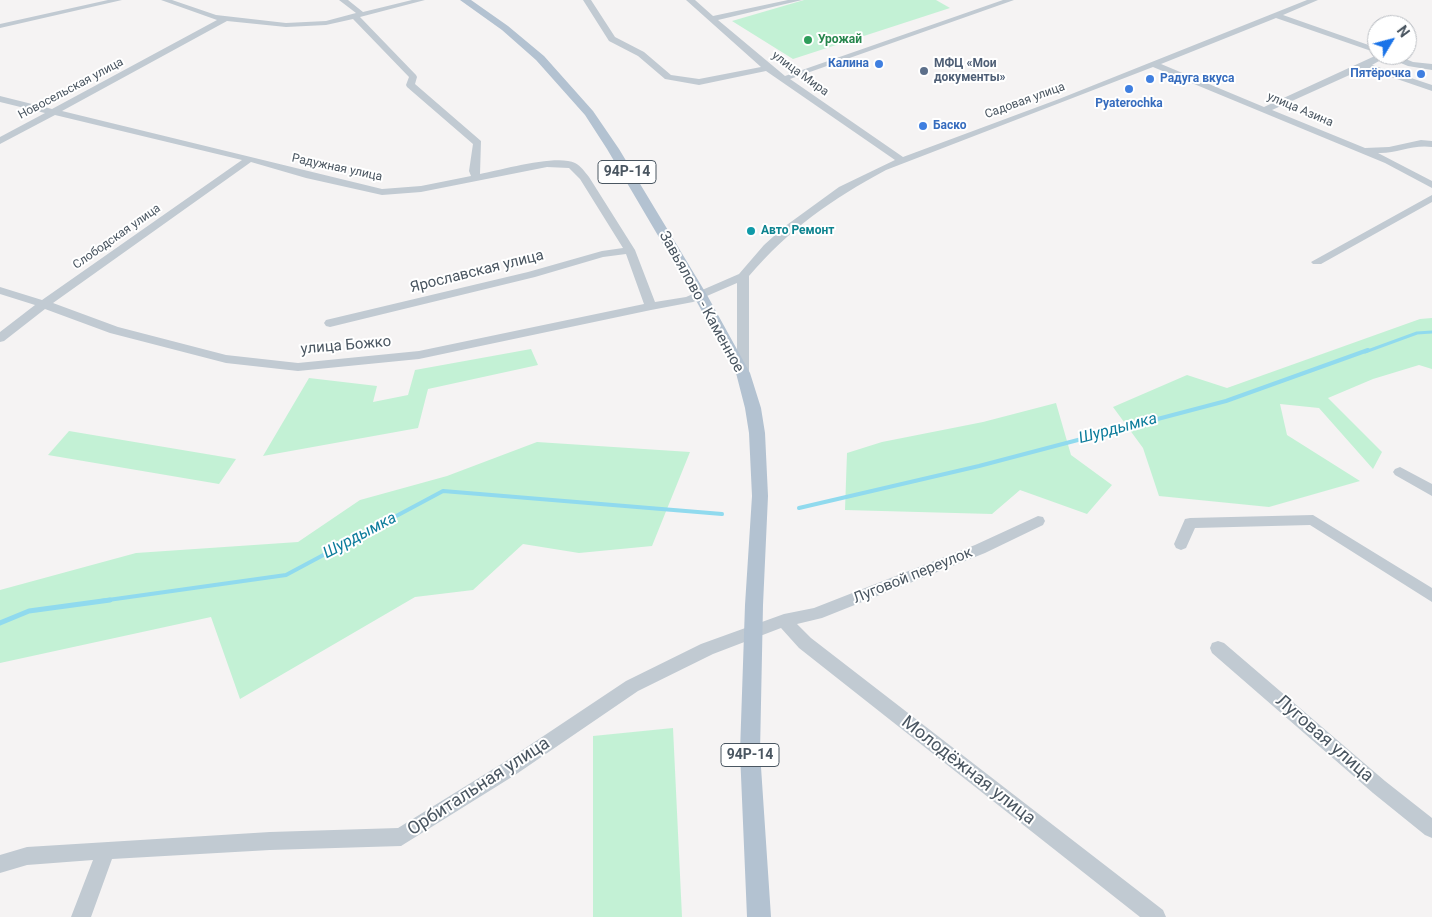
<!DOCTYPE html>
<html>
<head>
<meta charset="utf-8">
<style>
  body { margin:0 }
  #map { position:relative; width:1432px; height:917px; overflow:hidden; background:#f5f3f3; font-family:Roboto,sans-serif }
  canvas { display:block }
  .north { position:absolute; left:1367px; top:15px; width:50px; height:50px; box-sizing:border-box; background:#fff; border:1px solid #b7bbc0; border-radius:50%; rotate:53deg; font-size:14px; font-weight:700; line-height:20px; text-align:center; color:#4a5661 }
  .north::after { content:''; display:block; margin:auto; width:18px; height:22px; background:#1a73e8; clip-path:polygon(50% 0,100% 100%,50% 72%,0 100%) }
</style>
</head>
<body>
<div id="map">
<canvas width="1432" height="917"></canvas>
<div class="north">N</div>
</div>
<script>
const c = document.querySelector('canvas').getContext('2d');
c.lineJoin = 'round';
function paint(path, color) {
  c.fillStyle = color;
  c.fill(path, 'evenodd');
}
function trace(path, color, width, dash) {
  c.strokeStyle = color;
  c.lineWidth = width;
  c.lineCap = dash ? 'butt' : 'round';
  c.setLineDash(dash || []);
  c.stroke(path);
}
function write(font, color, halo, rows, align = 'center') {
  c.font = font + ' Roboto,sans-serif';
  c.lineWidth = 4;
  c.setLineDash([]);
  c.textBaseline = 'middle';
  c.strokeStyle = halo;
  c.fillStyle = color;
  for (const [text, x, y, turn = 0] of rows) {
    c.save();
    c.translate(x, y);
    c.rotate((+turn || 0) * Math.PI / 180);
    c.textAlign = isNaN(turn) ? turn : align;
    if (halo) c.strokeText(text, 0, 0);
    c.fillText(text, 0, 0);
    c.restore();
  }
}
paint(new Path2D(`
  M804 0H936L950 8 793 59 732 21Z
  M1432 318V369L1419 365 1373 379 1328 398 1382 452 1373 469 1319 408 1280 404 1287 435 1360 481 1269 507 1159 496 1143 448 1113 407 1187 375 1227 388 1420 319Z
  M531 349 538 365 428 389 418 428 263 456 309 378 377 386 373 402 408 395 415 370Z
  M1056 403 1071 455 1112 485 1087 514 1020 490 992 514 845 510 847 453 882 442 983 422Z
  M69 431 236 459 219 484 48 455Z
  M537 442 690 452 652 546 579 553 523 544 473 590 415 597 240 699 211 617 0 663V590L136 553 298 542 360 500 447 476Z
  M673 728 682 917H593V736Z`), '#c3f1d5');
trace(new Path2D(`
  M1365 352 1417 333 1432 332`), '#90daee', 3);
trace(new Path2D(`
  M799 508 979 466 1226 401 1368 350
  M101 601 286 575 443 491 722 514`), '#90daee', 4);
trace(new Path2D(`
  M0 623 29 611 110 600`), '#90daee', 5);
paint(new Path2D(`
  M108 0H122L0 28V24Z
  M161 0H172L216 15 286 23 326 21 356 13 339 0H348L363 12 412 0H425L360 17 416 75 417 77 415 84 481 141 480 174C501 170 557 154 575 163 581 166 585 172 589 177L635 250 655 302 686 297 739 274 764 245 784 227 839 187 895 160 766 71 699 85 665 79 638 56 609 41 583 0H591L615 37 644 52 671 75 699 79 761 67 686 0H695L713 16 788 0H802L718 20 785 76 1003 0H1014L790 79 903 157 1059 99 1307 0H1318L1283 15 1377 48V53L1276 18 1161 64 1264 107 1377 55H1396L1413 62 1432 64V70L1408 66 1386 57 1372 65 1432 85V91L1365 68 1272 110 1365 148 1389 147 1421 140 1432 141V147C1413 144 1396 154 1378 153L1432 181V188L1385 163 1153 67 886 170C832 199 789 229 749 276V373L743 377 737 373V283L693 302 651 310 419 359 298 371 226 363 110 333 45 309 4 341 0 342V332L35 305 0 294V287L42 300 242 160 55 115 0 144V137L45 113 0 102V96L52 109 217 20ZM353 19 409 77 406 85 407 87 473 144 469 171 471 176 421 186 382 189 62 111 227 21 286 27 326 25ZM251 162 306 178 382 195 421 192 547 167 569 168 580 179 623 248 602 251 528 272 326 320 324 323 326 326 330 327 535 277 603 257 626 254 644 304 419 351 298 363 226 355 118 327 53 303Z
  M1432 195V202L1321 264H1313L1311 262Z
  M1400 467 1432 484V496L1395 475 1393 472 1395 469Z
  M1313 515 1432 588V602L1310 525 1195 528 1186 548 1181 550 1176 548 1174 544 1185 519 1190 518Z
  M1038 516 1043 517 1045 521 1043 525 985 553 822 618 797 624 811 638 1163 910 1166 917H1140L799 648 781 628 713 654 638 691 515 775 401 846 270 850 112 859 91 917H71L93 860 27 865 0 873V855L27 847 270 832 398 828 503 763 626 681 701 644 784 614 814 608 975 545Z
  M1218 641 1224 643 1385 781 1432 818V838L1425 835 1373 793 1212 653 1210 648 1212 643Z`), '#c1cad2');
paint(new Path2D(`
  M460 0H471L508 26 544 56 593 111 619 149 707 295 750 373 761 408 765 433 768 496 763 605 760 752 771 917H747L740 752 745 605 752 496 749 433 745 408 736 373 693 295 607 149 585 115 536 60 502 30Z`), '#b3c2d1');
for (const [x, y, r, color] of [
  [808,40,5,"#2e9e5b"],
  [879,64,5,"#3f7fe0"],
  [924,71,5,"#5c6f8a"],
  [1421,74,5,"#3f7fe0"],
  [1150,79,5,"#3f7fe0"],
  [1129,89,5,"#3f7fe0"],
  [923,126,5,"#3f7fe0"],
  [751,231,5,"#0f9aa8"]
]) {
  const dot = new Path2D();
  dot.arc(x, y, r, 0, 2 * Math.PI);
  c.fillStyle = color;
  c.fill(dot);
  trace(dot, '#fff', 2);
}
write('bold 12px', '#27864d', '#fff', [
  ["Урожай",818,40]
], 'left');
write('bold 12px', '#366cbe', '#fff', [
  ["Калина",869,64],
  ["Пятёрочка",1411,74],
  ["Радуга вкуса",1160,79,"left"],
  ["Pyaterochka",1129,104,"center"],
  ["Баско",933,126,"left"]
], 'right');
write('bold 12px', '#4e5e75', '#fff', [
  ["МФЦ «Мои",934,64],
  ["документы»",934,78]
], 'left');
write('12px', '#4a5661', '#fff', [
  ["улица Мира",800,74,36],
  ["Новосельская улица",71,89,-28],
  ["Садовая улица",1025,101,-20],
  ["улица Азина",1300,110,23],
  ["Радужная улица",337,168,12],
  ["Слободская улица",117,237,-35]
]);
write('bold 12px', '#0d838f', '#fff', [
  ["Авто Ремонт",761,231]
], 'left');
for (const [x, y, w] of [
  [627,172,58],
  [750,755,58]
]) {
  const box = new Path2D();
  box.roundRect(x - w / 2, y - 11.5, w, 23, 4);
  c.fillStyle = '#fff';
  c.fill(box);
  trace(box, '#4a5661', 1);
}
write('bold 14px', '#4a5661', null, [
  ["94Р-14",627,172],
  ["94Р-14",750,755]
]);
write('15px', '#4a5661', '#fff', [
  ["Ярославская улица",477,272,-14],
  ["Завьялово - Каменное",701,302,61],
  ["улица Божко",346,346,-5],
  ["Луговой переулок",913,576,-22]
]);
write('italic 16px', '#0c7c9b', '#fff', [
  ["Шурдымка",1118,429,-15],
  ["Шурдымка",360,536,-28]
]);
write('18px', '#4a5661', '#fff', [
  ["Луговая улица",1324,739,41],
  ["Молодёжная улица",968,771,38],
  ["Орбитальная улица",479,787,-33]
]);
</script>
</body>
</html>
